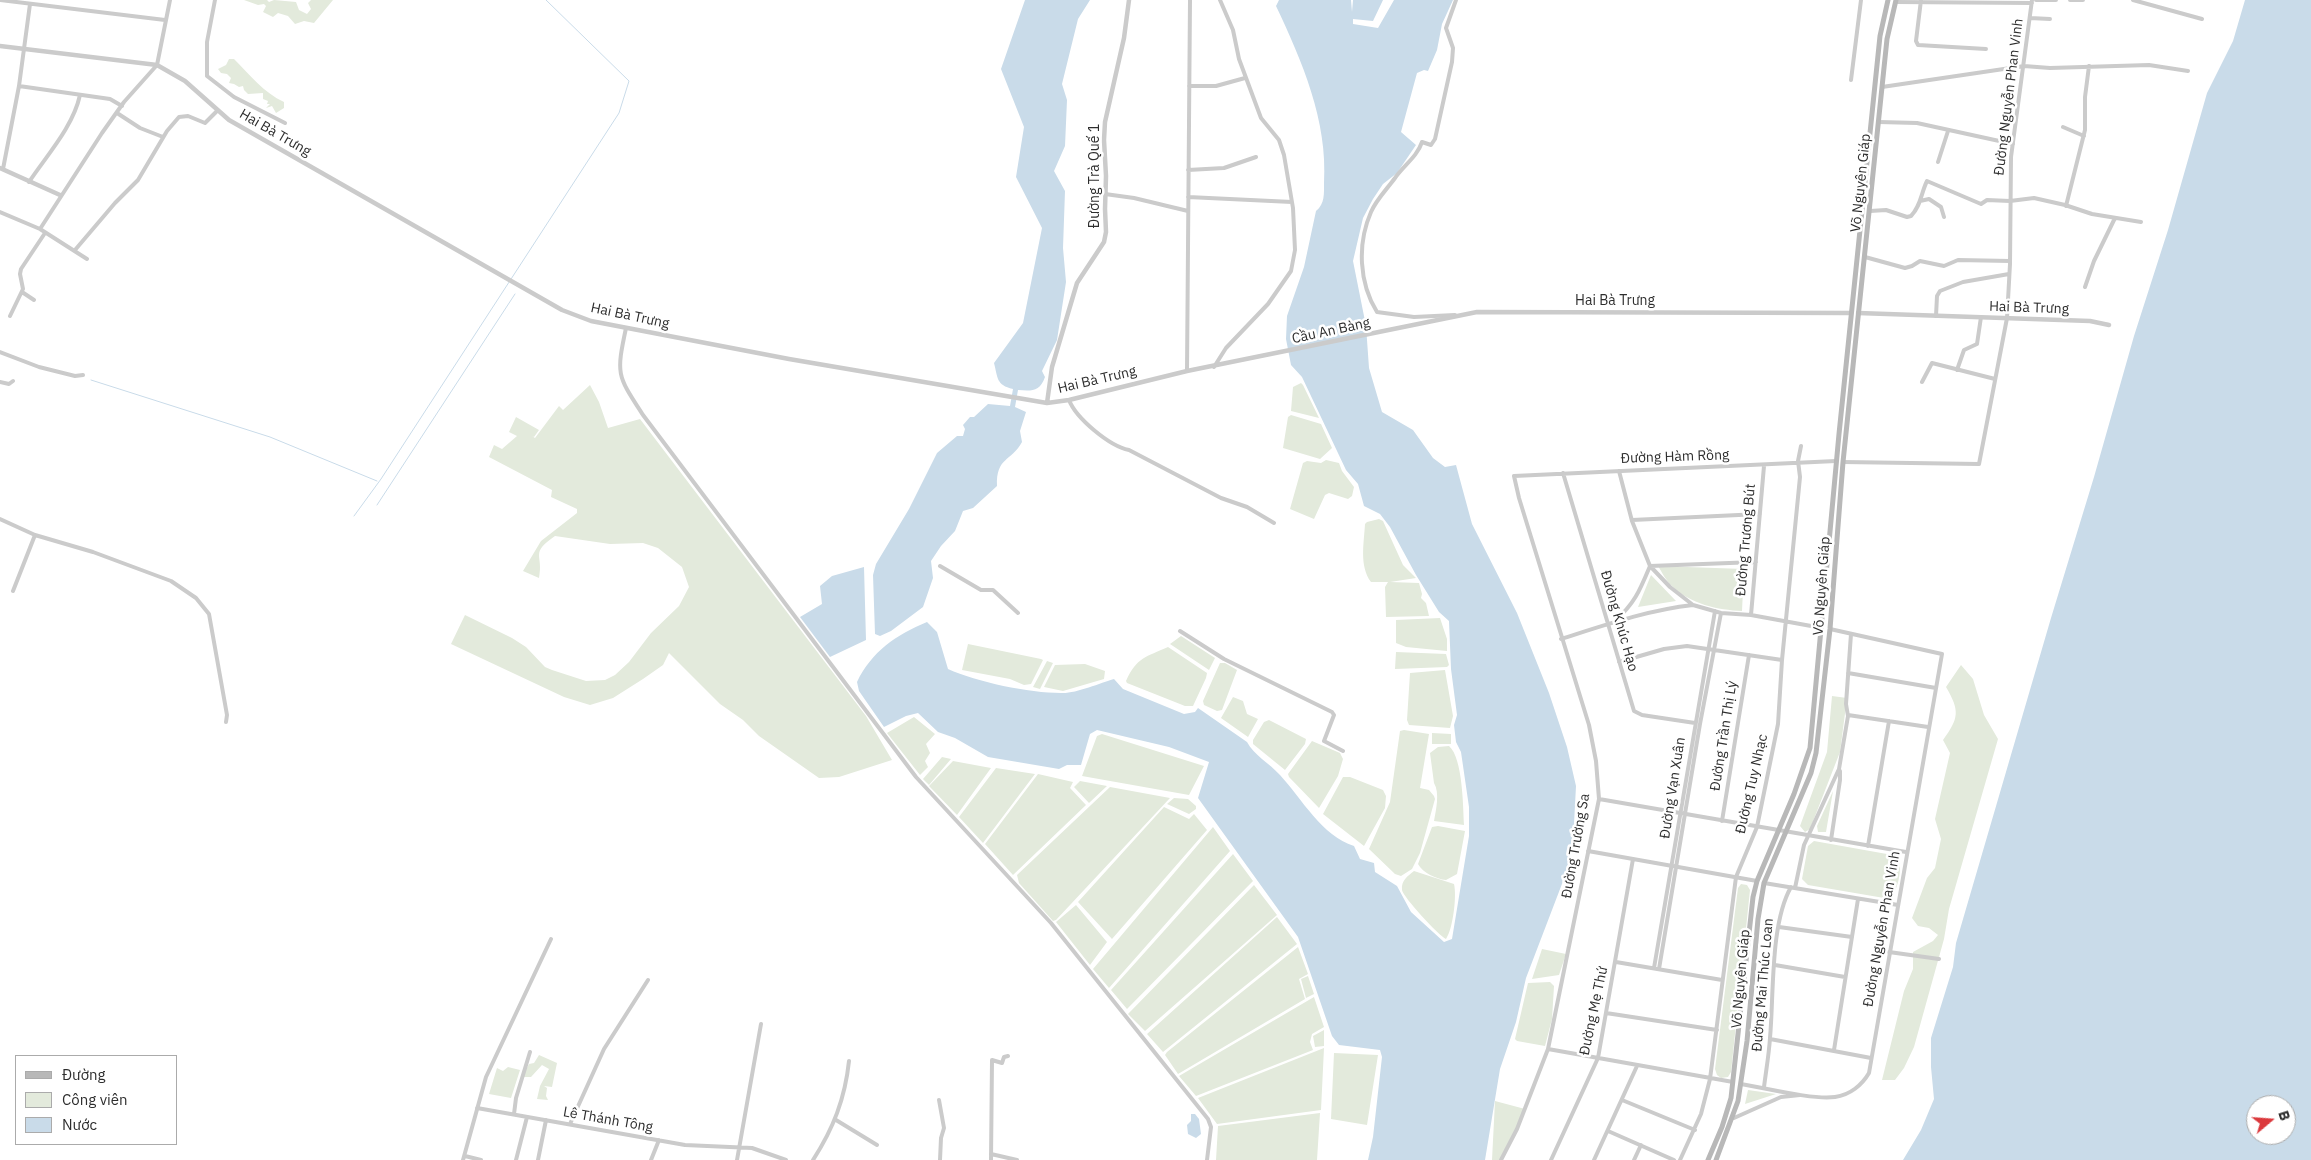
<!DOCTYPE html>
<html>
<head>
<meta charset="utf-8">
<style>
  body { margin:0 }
  #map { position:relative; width:2311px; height:1160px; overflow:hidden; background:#fff; font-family:"IBM Plex Sans",sans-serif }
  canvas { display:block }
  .legend { position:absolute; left:15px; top:1055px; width:162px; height:90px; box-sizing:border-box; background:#fff; border:1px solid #ababab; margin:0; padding:6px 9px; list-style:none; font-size:15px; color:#2e2e2e }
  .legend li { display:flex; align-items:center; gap:10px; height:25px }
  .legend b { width:25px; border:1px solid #ababab }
  .north { position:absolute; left:2246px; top:1095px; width:50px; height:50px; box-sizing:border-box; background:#fff; border:1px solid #ababab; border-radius:50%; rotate:72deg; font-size:14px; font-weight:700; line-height:20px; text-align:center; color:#2e2e2e }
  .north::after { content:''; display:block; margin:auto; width:18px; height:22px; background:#db393d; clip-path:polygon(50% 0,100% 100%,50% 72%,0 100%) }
</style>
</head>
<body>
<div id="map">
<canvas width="2311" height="1160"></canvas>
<ul class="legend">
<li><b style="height:6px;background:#b8b8b8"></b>Đường</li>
<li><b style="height:14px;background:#e3eadc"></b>Công viên</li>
<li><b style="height:14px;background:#c9dbe9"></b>Nước</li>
</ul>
<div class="north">B</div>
</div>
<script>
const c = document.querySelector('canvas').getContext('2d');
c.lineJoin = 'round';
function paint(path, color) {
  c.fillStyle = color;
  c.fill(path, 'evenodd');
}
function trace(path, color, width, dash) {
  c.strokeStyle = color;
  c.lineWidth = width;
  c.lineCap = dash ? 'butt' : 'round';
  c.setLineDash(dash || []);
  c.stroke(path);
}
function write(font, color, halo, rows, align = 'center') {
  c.font = font + ' "IBM Plex Sans",sans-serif';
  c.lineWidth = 5;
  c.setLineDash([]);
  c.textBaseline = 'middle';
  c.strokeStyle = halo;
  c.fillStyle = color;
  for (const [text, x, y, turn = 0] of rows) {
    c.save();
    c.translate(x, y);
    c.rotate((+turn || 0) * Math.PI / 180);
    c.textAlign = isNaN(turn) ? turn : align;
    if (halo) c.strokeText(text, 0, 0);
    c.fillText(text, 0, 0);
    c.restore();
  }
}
paint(new Path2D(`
  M244 0H267L269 2 274 0 296 2 299 10 307 14 311 9 308 3 311 0H333L314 23 304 21 295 24 288 16 278 13 273 17 263 12 266 6 264 4 258 5Z
  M229 59H234C249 74 264 93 284 102V108L276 113 272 106 266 108 270 104H267L268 101 263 99V93L248 94 244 90 243 86 239 87 234 84 229 83 231 78 227 74 221 73 218 69 226 65Z
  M1301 383 1303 385 1319 418 1291 411 1293 387Z
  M590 385 599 402 608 428 640 419 866 716 892 760 839 777 819 778 759 736 743 720 720 704 669 653 663 665 643 679 613 698 590 705 564 697 451 644 465 615 512 638 526 647 545 667 552 670 586 681 605 680 615 675 629 662 651 633 679 606 689 587 682 567 658 548 643 543 610 544 555 536C529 554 544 554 539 578L523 571 541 541 577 513V509L551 497 552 490 489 457 494 445 502 449 517 436 509 432 516 417 539 430 534 437 532 436 535 438 559 406 563 410Z
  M1291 415 1321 424 1332 448 1320 459 1283 448 1288 417Z
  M1326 460 1339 463 1342 471 1354 487 1352 496 1348 499 1329 493 1325 495 1314 519 1290 509 1303 463 1307 461 1321 463Z
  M1379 519 1383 521 1403 565 1416 578 1390 582 1419 583 1422 594 1421 598 1426 603 1429 616 1386 617 1385 587 1388 582H1371C1359 566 1364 543 1365 524L1367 522Z
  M1658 566 1744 569 1742 611C1718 610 1690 604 1672 586 1666 581 1662 572 1658 566Z
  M1651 575 1676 601 1638 607Z
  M1440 618 1447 639V651L1406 647 1396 643V620Z
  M1181 636 1215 658 1209 670 1170 644Z
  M968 644 1041 659 1043 660 1031 684 1024 685 1010 679 962 670Z
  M1168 647 1207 673 1206 678 1193 706H1185L1127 683 1126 681C1137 657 1146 657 1168 647Z
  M1396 652 1446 654 1449 665 1447 667 1395 669Z
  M1047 661 1053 663 1040 689 1033 687Z
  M1220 663H1225L1237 670 1222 710 1217 711 1204 705 1203 701Z
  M1085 664 1105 671 1104 679 1063 691 1044 687 1055 665Z
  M1961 665 1973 679 1984 715 1998 739 1949 909 1944 939 1914 1047 1904 1068 1895 1080H1882L1904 991 1913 969V952L1933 941 1938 935 1929 928 1918 926 1912 918 1927 878 1935 868 1941 839 1935 819 1950 753 1943 740C1959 718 1960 711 1946 687Z
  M1445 670 1453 716 1450 728 1409 725 1407 720 1410 673Z
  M1832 696 1847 698 1840 752 1810 829 1805 832 1800 826 1827 752Z
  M1233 697 1243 701 1247 714 1258 719 1248 737 1221 718Z
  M914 717 935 734 926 744 930 753 925 761 928 767 920 775 887 733Z
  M1269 720 1306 739 1305 744 1285 770 1253 744V740L1264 722Z
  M1404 730 1429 734 1420 788 1429 790 1434 796 1435 799 1420 853 1412 869 1401 876 1395 874 1369 849 1390 802 1400 731Z
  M1432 733 1451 734V744H1432Z
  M1102 734 1204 766 1189 795 1082 776 1097 736Z
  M1312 741 1340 753 1343 759 1338 776 1319 808 1289 777 1288 774Z
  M1449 746C1463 758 1463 807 1464 825L1434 821C1436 810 1440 793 1434 783L1430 753 1438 747Z
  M942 757 951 759 929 785 923 779Z
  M953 761 991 768 957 815 929 786Z
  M996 768 1035 774 983 843 959 817Z
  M1038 774 1073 782 1070 788 1086 805 1013 875 985 844Z
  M1343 777H1350L1383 790 1386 796 1385 808 1364 846 1323 814Z
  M1080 781 1107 786 1089 803 1074 787Z
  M1110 787 1170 798 1056 920 1053 921 1019 883 1017 875Z
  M1833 791 1826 832H1818L1817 826Z
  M1174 798 1188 799 1196 806V809L1189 814 1167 804Z
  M1164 807 1189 819 1194 814 1207 830 1112 939 1078 902Z
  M1438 826 1465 831 1457 874 1446 880C1436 879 1423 873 1418 864L1432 827Z
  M1213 827 1230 851 1109 988 1093 969Z
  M1814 841 1898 856C1903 868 1898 890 1890 899L1808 885 1802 879 1808 846Z
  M1233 854 1253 881 1127 1009 1111 990Z
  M1414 871 1454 884C1457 896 1453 929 1446 939 1439 936 1403 897 1402 890 1401 880 1408 876 1414 871Z
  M1741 884 1747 885 1750 890 1731 1072 1728 1077 1721 1078 1717 1075 1715 1069 1738 888Z
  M1254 885 1277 915 1145 1031 1128 1014Z
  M1076 905 1107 942 1090 965 1056 922Z
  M1277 917 1297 944 1163 1052 1147 1034Z
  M1298 947 1308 974 1299 979 1305 999 1178 1074 1165 1055 1167 1052Z
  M1542 949 1566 954 1559 975 1532 979Z
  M1308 976 1314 994 1306 998 1301 979Z
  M1550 982 1554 986 1552 1019 1545 1046 1517 1041 1515 1039 1528 983Z
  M1314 997 1324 1027 1312 1034 1310 1042 1313 1050 1196 1096 1179 1076Z
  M1324 1030V1046L1315 1047 1313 1036Z
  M1324 1048 1321 1110 1217 1124 1198 1098Z
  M1334 1053 1378 1055 1367 1125 1331 1119Z
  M539 1055 557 1063 552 1087 544 1086 547 1088 546 1096 548 1100 537 1099 540 1086 549 1069 542 1065 531 1077H522L529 1064 534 1063Z
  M508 1067 520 1070 511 1098 489 1094 497 1068 503 1071Z
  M1748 1090 1776 1094 1745 1104Z
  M1495 1101 1525 1109 1501 1160H1492Z
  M1320 1113 1317 1160H1216L1218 1126Z`), '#e3eadc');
paint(new Path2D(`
  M1025 0H1090L1078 19 1062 84 1067 100 1065 146 1054 171 1065 191 1063 248 1066 282 1057 340 1042 371 1045 377C1040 392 1031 391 1018 390L1015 407 1026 412 1020 431 1022 442C1011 462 996 457 997 486L973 508 963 511 955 531 941 546 931 561 933 578 923 607 891 631 880 636 875 634 873 575 876 564 909 509 937 453 957 436H963L965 429 963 425 970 417H974L988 404 1010 406 1013 389C996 385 998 378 994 363L1023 323 1042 228 1016 177 1024 127 1001 69Z
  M1279 0H1351L1352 12 1353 0H1383L1373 21 1353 19V24L1378 28 1394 0H1453L1442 24 1437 50 1428 71 1424 70 1417 73 1401 132 1416 145 1397 173 1383 184 1373 199 1363 218 1353 261 1366 326 1369 368 1382 412 1413 430 1433 458 1445 467 1456 465 1472 524 1517 613 1549 693 1567 747 1576 786 1573 843 1565 876 1526 978 1516 1022 1500 1069 1485 1160H1368L1373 1137 1382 1057 1380 1050 1339 1045 1332 1036 1298 937 1198 798 1209 762 1169 747 1097 730 1090 734 1081 765H1067L1059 769 988 757 955 738 938 732 918 713 906 716 884 727 859 691 857 682C872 651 896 635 927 622L937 632 948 669C977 682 1029 693 1061 693 1075 694 1100 683 1114 679L1123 689 1184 714 1195 712 1198 708 1247 742C1254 755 1269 763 1280 775 1302 799 1322 836 1354 846L1360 859 1374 863 1375 872 1397 886 1411 912 1444 942 1452 939 1469 836V807L1461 752 1456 742 1454 725 1457 715 1451 669 1449 621 1439 612 1416 575 1390 527 1380 514 1364 506 1358 484 1346 470 1302 377 1291 365 1286 339 1287 316 1304 267 1316 211C1325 204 1324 193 1324 183 1328 121 1302 61 1276 6Z
  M2245 0H2311V1160H1903L1921 1130 1934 1099 1931 1067V1038L1953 967 1956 943 2051 618 2094 477 2134 336 2168 230 2207 93 2233 41ZM2256 1105H2286V1135H2256Z
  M864 567 866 640 830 657 800 617 822 604 820 586 832 576Z
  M1191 1114H1195L1199 1119 1201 1134 1196 1138 1188 1134 1187 1125 1191 1121Z`), '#c9dbe9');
trace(new Path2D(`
  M91 380 270 437 377 481
  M377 505 515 294
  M354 516 381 479 619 113 629 81 546 0`), '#c9dbe9', 1);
trace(new Path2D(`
  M0 0 165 20
  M215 0 207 42V76L234 97 285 123
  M1921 0 1916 41 1918 45 1986 49
  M2036 0H2056
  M2070 0H2083
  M2133 0 2202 19
  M1896 2 2032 3
  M2030 18 2050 19
  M1851 80 1861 0
  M19 86 110 99 122 106
  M1189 86H1216L1245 78
  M1882 87 2024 66 2050 68 2149 65 2188 71
  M117 113 140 128 163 137
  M1879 122 1917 123 2013 144
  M2063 127 2084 136
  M1938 162 1948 131
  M3 169 19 86 30 4
  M1188 170 1224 168 1256 157
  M29 182C47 155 73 127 80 95
  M1105 194 1134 198 1188 211
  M1188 197 1292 202
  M1920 201 1929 199 1941 207 1944 217
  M2066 206 2085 130V97L2089 66
  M1870 211 1886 210 1907 217 1911 216C1921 206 1921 193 1927 181L1981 204 1987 200 2010 201 2034 198 2065 205 2092 214 2141 222
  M0 212 40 229 87 259
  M40 229 102 133 124 102 157 65 170 0
  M75 250 115 203 138 180 167 131 179 117 188 116 205 123 217 111
  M1865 257 1905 268 1912 266 1920 261 1944 266 1958 260 2010 261
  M2085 287 2094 261 2115 218
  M22 292 34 300
  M1455 315 1414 317 1377 312C1359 283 1357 244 1371 212 1376 200 1387 189 1395 178 1404 165 1417 157 1422 142L1431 145 1435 139 1452 62 1453 48 1446 28 1456 0
  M10 316 23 289 20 274 21 269 45 233
  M1936 316 1937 296 1940 291 1963 282 2009 274
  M626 328C616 375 617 375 643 415L916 777 1051 923 1208 1119 1211 1127 1207 1160
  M0 352 39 367 75 376 83 375
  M1214 367 1226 348 1268 304 1291 271 1295 250 1293 208 1284 155 1279 140 1261 118 1239 59 1233 30 1220 0
  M1957 370 1964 350 1977 344 1981 317
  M1187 371 1190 0
  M0 382 9 384 13 381
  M1922 382 1932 363 1995 379
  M1069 400C1076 418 1109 446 1129 450L1221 498 1247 507 1274 523
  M1843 462 1979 464 2007 318 2010 264 2011 157 2032 0
  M1619 471 1632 521 1650 566 1670 587 1693 605 1721 613 1751 615 1822 628
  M1563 473 1634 711 1642 715 1695 723
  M0 519 35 535 93 552 171 581 196 598 209 614 227 715 226 722
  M1632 520 1760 514
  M940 566 981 590H993L1018 613
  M13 591 35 535
  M1751 615 1764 466
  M1615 621C1635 603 1640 590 1650 566L1756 562
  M1180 631 1224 659 1332 712 1334 715 1324 741 1343 751
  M1561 639C1605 625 1648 610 1693 605
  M1619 662 1664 649 1687 646 1782 660
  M1848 673 1936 688
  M1848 715 1928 727
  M1599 799 1906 852
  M1722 821 1749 655
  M1831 840 1840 780V771
  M1868 846 1889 721
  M1588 851 1757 881
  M1764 883 1898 905
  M1795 888 1804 845 1839 769 1848 716 1846 704 1851 634
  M1779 927 1852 937
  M1889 952 1939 959
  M1616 962 1722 980
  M1775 965 1845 977
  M1654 968 1715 611
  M1659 969 1700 724 1721 613
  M1606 1013 1717 1030
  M1770 1039 1871 1058
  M1548 1049 1733 1082
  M1834 1050 1858 899
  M1741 1084C1766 1088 1812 1100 1835 1097 1850 1095 1862 1085 1869 1073L1942 654 1830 629
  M1764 1087C1766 1071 1769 1054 1770 1038 1774 994 1770 924 1791 887
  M939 1100 944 1128 941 1138 940 1160
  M1622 1100 1695 1130
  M477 1108 685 1145 752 1148 786 1160
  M514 1114 516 1098 530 1052
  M1734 1118 1781 1097 1800 1095
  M836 1120 877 1145
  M570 1124 604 1049 648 980
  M1608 1131 1674 1160
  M991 1154 1017 1160
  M465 1156 481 1160
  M463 1160 486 1077 551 939
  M516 1160 527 1117
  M538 1160 546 1120
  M651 1160 659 1140
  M737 1160 761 1024
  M813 1160C833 1129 845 1099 849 1061
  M991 1160 992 1060 1002 1063 1004 1057 1008 1056
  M1501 1160 1517 1129 1548 1049 1599 799 1596 761 1589 725 1519 498 1514 476 1836 461
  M1551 1160 1598 1058 1633 859
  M1594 1160 1637 1066
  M1634 1160 1641 1145
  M1680 1160 1701 1114 1710 1079 1736 877 1757 827 1778 724 1782 660 1800 477 1798 461 1801 446`), '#cbcbcb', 4);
trace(new Path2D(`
  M0 46 157 65 185 81 229 120 562 310 591 321 789 359 1047 403 1069 400 1187 371 1477 312 1851 313
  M0 168 60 195
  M1858 313 2090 321 2109 325
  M1047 403 1052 367 1077 283 1104 242 1106 232 1105 209 1106 176 1104 140 1105 122 1124 38 1129 0`), '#cbcbcb', 4.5);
trace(new Path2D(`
  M1708 1160 1722 1127 1731 1098 1753 897 1757 881 1794 794 1810 748 1839 434 1880 36 1888 0
  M1716 1160 1738 1101 1747 1041 1758 919 1764 883 1811 773 1816 753 1830 629 1843 462 1887 39 1896 0`), '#b8b8b8', 5);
write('14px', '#2e2e2e', '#fff', [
  ["Đường Nguyễn Phan Vinh",2009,97,-83],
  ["Hai Bà Trưng",275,133,30],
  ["Đường Trà Quế 1",1095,176,-90],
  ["Võ Nguyên Giáp",1861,183,-84],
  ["Hai Bà Trưng",1615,301],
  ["Hai Bà Trưng",2029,308,2],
  ["Hai Bà Trưng",630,316,12],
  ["Cầu An Bàng",1331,331,-12],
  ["Hai Bà Trưng",1097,380,-13],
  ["Đường Hàm Rồng",1675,457,-2],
  ["Đường Trương Bút",1746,540,-85],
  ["Võ Nguyên Giáp",1822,586,-86],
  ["Đường Khúc Hạo",1619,621,74],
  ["Đường Trần Thị Lý",1724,736,-81],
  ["Đường Tuy Nhạc",1752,784,-77],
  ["Đường Vạn Xuân",1673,788,-81],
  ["Đường Trường Sa",1576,846,-80],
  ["Đường Nguyễn Phan Vinh",1882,929,-80],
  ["Võ Nguyên Giáp",1741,979,-85],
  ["Đường Mai Thúc Loan",1763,985,-85],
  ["Đường Mẹ Thứ",1594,1011,-78],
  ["Lê Thánh Tông",608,1120,10]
]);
</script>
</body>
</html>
